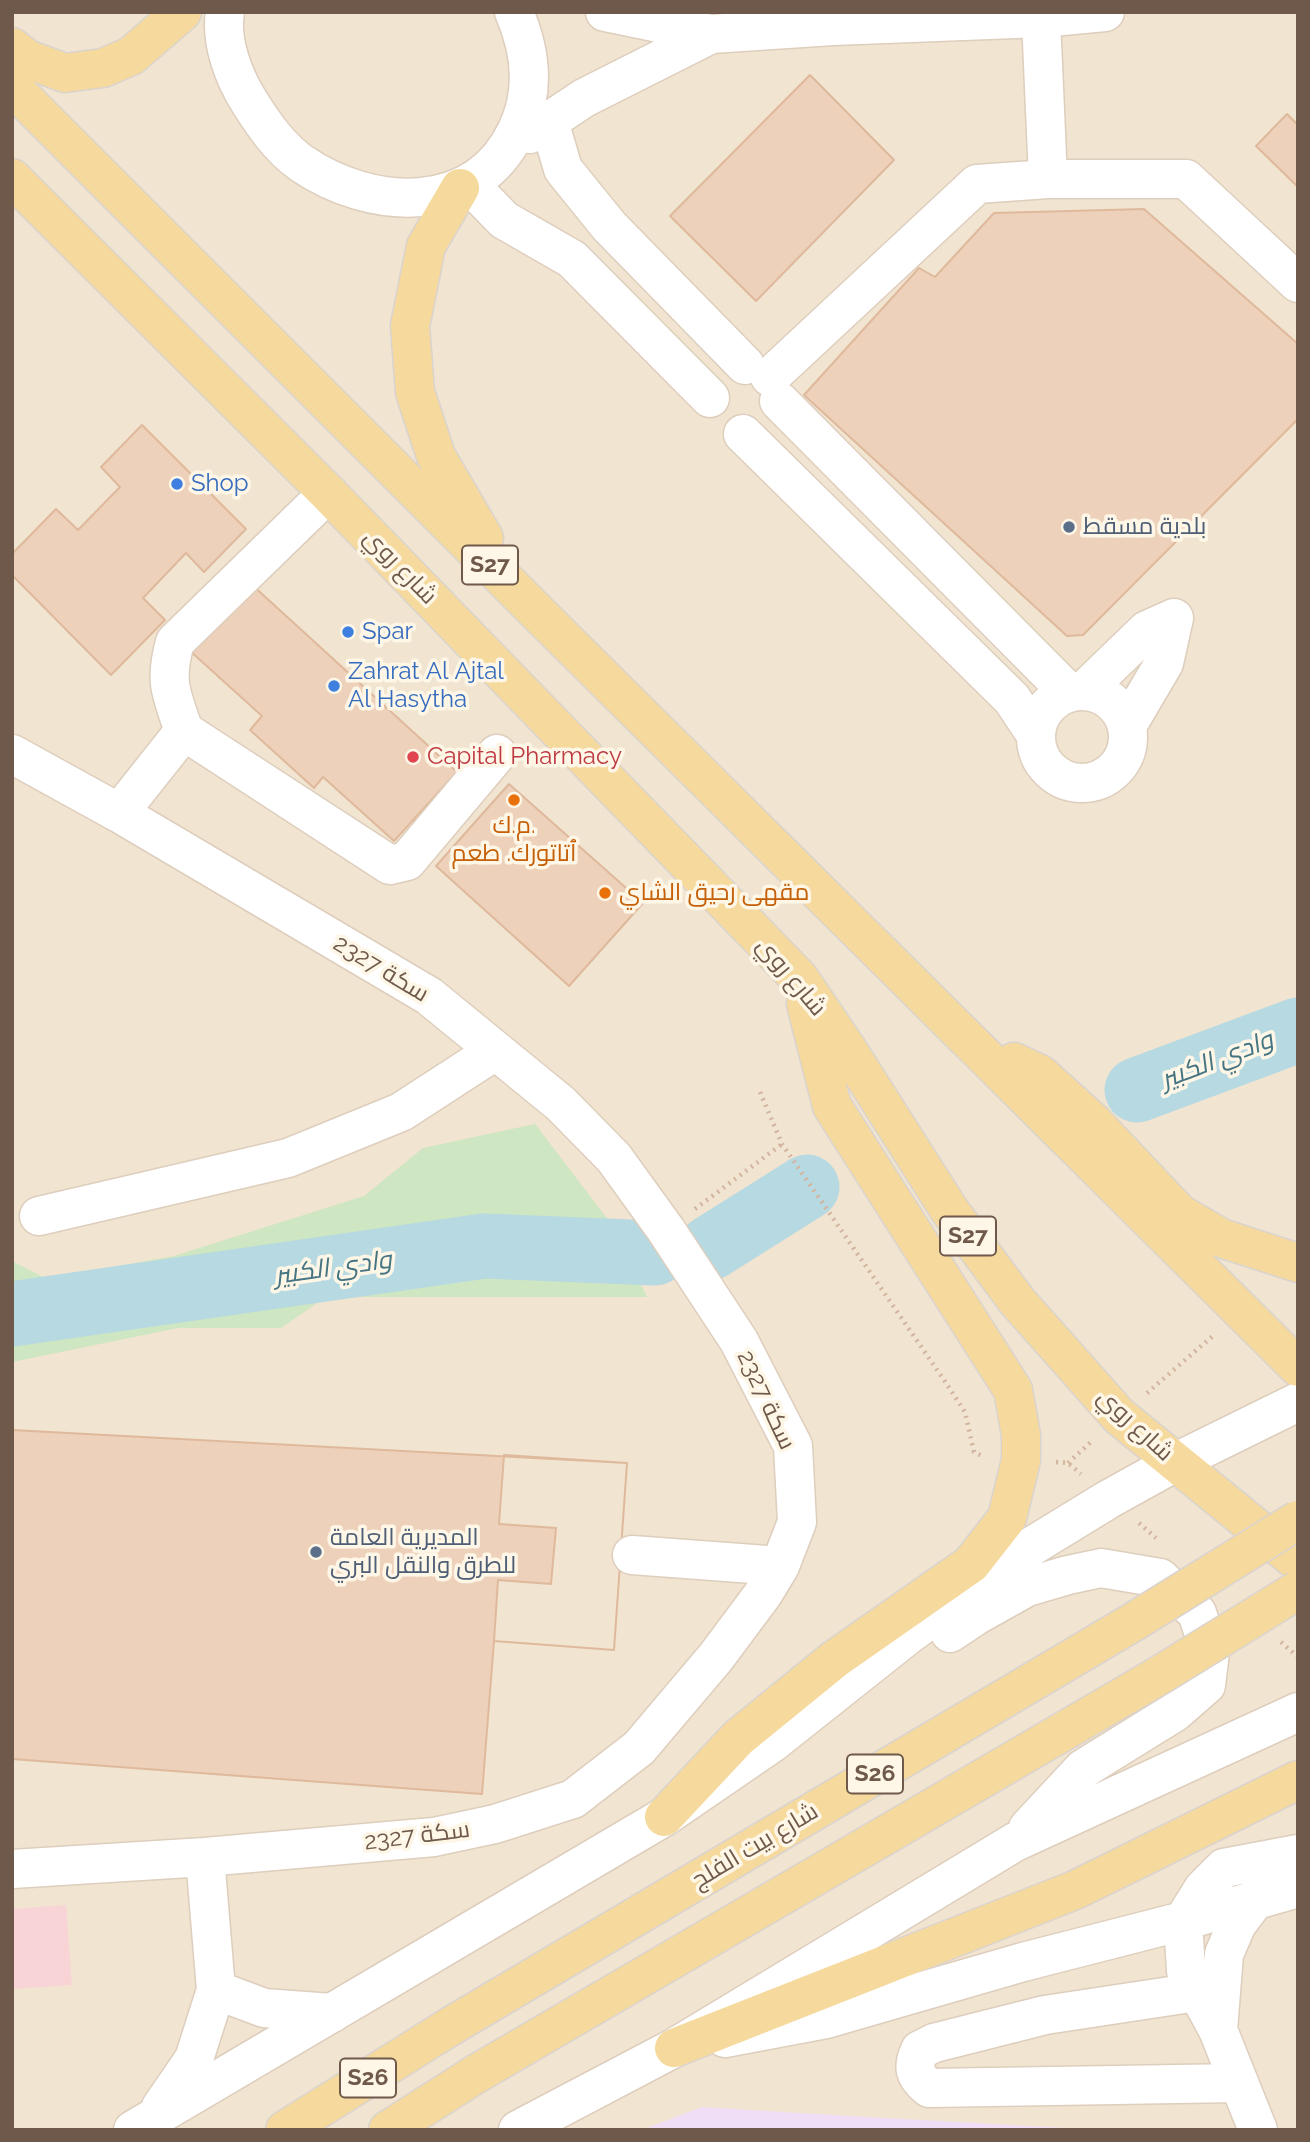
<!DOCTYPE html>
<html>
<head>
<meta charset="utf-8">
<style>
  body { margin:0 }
  #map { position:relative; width:1310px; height:2142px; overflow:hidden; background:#faf2e1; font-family:Raleway,sans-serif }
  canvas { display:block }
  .frame { position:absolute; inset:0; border:14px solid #6f594a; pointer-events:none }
</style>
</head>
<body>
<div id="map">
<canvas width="1310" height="2142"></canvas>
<div class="frame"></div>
</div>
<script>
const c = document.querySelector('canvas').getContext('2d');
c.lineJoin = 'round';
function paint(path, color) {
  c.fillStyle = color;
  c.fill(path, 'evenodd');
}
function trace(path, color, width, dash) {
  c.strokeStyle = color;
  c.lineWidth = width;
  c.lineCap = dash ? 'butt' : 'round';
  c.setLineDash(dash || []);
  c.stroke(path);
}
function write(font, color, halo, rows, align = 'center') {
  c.font = font + ' Raleway,Cairo,sans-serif';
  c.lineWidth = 7;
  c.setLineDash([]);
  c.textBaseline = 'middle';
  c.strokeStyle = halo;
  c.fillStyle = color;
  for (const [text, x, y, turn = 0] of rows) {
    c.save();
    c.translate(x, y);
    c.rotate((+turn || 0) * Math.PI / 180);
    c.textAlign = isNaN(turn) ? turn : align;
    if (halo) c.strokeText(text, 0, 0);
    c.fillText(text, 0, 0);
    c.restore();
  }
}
paint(new Path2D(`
  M12 12H1298V2130H12Z`), '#f1e4d0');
paint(new Path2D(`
  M702 2107 866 2117 1105 2130H641Z`), '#efdef6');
paint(new Path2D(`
  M66 1905 72 1985 12 1989V1909Z`), '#f8d4d7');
paint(new Path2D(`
  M535 1124 612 1225 647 1297H326L281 1328H178L12 1362V1261L47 1279 174 1256 364 1196 423 1148Z`), '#cee6c1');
trace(new Path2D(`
  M1137 1090 1298 1030
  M710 1248 807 1187
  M12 1314 484 1246 655 1253`), '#b7d9e2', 65);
const building = new Path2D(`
  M810 75 894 160 756 301 670 216Z
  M1287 114 1298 125V187L1256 146Z
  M1144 209 1298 344V419L1083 635 1067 636 804 395 919 268 935 277 994 213Z
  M142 425 246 529 204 572 186 553 143 598 165 620 111 675 12 575V554L56 509 78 530 120 487 101 467Z
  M250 583 457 772 394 841 323 777 314 788 250 730 262 716 189 650Z
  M509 784 643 903 569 986 436 866Z
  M12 1430 627 1463 614 1650 494 1641 482 1794 12 1759Z
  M504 1455 627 1463 614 1650 494 1641 498 1580 551 1584 556 1528 499 1524Z`);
paint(building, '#eed1ba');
trace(building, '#dfb99c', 2);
const minor = new Path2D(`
  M225 12C220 42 234 78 250 103 264 125 279 147 301 163 371 211 476 217 517 130 535 92 531 51 514 12
  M605 12 711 34 833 26 1041 18 1105 12
  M1041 18 1048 179
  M549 121 563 169 609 226 745 365
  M530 134 584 98 711 34
  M469 184 504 220 572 259 710 398
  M770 377 977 184 1048 179H1186L1298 283
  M779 401 1069 693
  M743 434 1012 699 1036 735
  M1084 691 1147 630 1174 618
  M1036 737a46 46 0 1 1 92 0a46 46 0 1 1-92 0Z
  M1127 726 1164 663 1174 618
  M184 731C171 693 164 682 175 642L328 493
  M12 754 119 813 429 996 561 1104 614 1158 666 1230 739 1341 793 1446 797 1522 780 1566 763 1594 716 1657 639 1748 573 1799 495 1824 434 1837 205 1857 12 1869
  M119 813 184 731 390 865 407 861 497 754
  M39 1216 288 1158 401 1112 495 1051
  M632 1555 780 1566
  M950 1633 977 1615 1027 1587 1068 1575 1101 1568 1160 1578 1197 1613 1210 1652 1206 1685 1175 1712 1083 1769 1028 1828
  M216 1990 264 2008 332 2013
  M1197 1992 1045 2015 934 2043 920 2050C912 2067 914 2076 929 2088L1239 2083
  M1218 2030 1224 1954 1237 1924 1256 1899
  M725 2038 826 2019 1023 1962 1183 1921 1298 1888
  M161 2107 194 2059 216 1990 205 1857
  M133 2130 664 1817 772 1743 908 1635 1024 1551 1109 1499 1174 1463 1298 1402
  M518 2130 674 2048 1015 1842 1298 1712
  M1258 2130 1218 2030 1186 1971 1183 1921 1203 1889 1224 1868 1298 1854`);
const major = new Path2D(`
  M12 47 27 59 65 73 103 68 131 56 182 12
  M12 87 546 621 1298 1367
  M12 178 328 493 799 978 849 1052 950 1211 1017 1301 1119 1416 1298 1562
  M460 188 426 246 410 326 415 392 436 456 484 538
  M1014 1062 1040 1074 1093 1122 1180 1214 1221 1238 1298 1263
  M664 1817 738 1738 835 1659 971 1564 1007 1518 1021 1460V1435L1013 1390 832 1106 806 1004
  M674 2048 1075 1890 1298 1780
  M285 2130 451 2026
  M388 2130 476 2074`);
trace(minor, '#decebd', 41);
trace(major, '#dad4d0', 41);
trace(new Path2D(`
  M760 1092 782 1144 944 1380 965 1412 974 1452 984 1457
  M695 1209 782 1144
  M1147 1393 1215 1334
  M1056 1462 1068 1463 1081 1474
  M1068 1463 1093 1440
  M1139 1523 1156 1538
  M1281 1642 1298 1657`), '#d2b59e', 4.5, [2, 5]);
trace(minor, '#fff', 38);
trace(major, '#f6d99c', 38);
const majorBridge = new Path2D(`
  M451 2026 1135 1621 1298 1520
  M476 2074 1160 1675 1298 1590`);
trace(majorBridge, '#dad4d0', 41, []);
trace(majorBridge, '#f6d99c', 38);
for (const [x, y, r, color] of [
  [177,484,7,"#3f7fe0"],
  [1069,527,7,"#5c6f8a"],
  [348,632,7,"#3f7fe0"],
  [334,686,7,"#3f7fe0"],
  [413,757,7,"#e0444e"],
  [514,800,7,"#e8710a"],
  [605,893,7,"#e8710a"],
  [316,1552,7,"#5c6f8a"]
]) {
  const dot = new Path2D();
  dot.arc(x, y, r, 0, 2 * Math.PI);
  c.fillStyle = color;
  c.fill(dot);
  trace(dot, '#fef6e6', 2.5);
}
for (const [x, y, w] of [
  [490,565,56],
  [968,1236,56],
  [875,1774,56],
  [368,2078,56]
]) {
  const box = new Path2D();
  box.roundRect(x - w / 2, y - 19.5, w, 39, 5);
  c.fillStyle = '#fef6e6';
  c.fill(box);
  trace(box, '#6f594a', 2);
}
write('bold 23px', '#6f594a', null, [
  ["S27",490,565],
  ["S27",968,1236],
  ["S26",875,1774],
  ["S26",368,2078]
]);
write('24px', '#366cbe', '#fef6e6', [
  ["Shop",191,484],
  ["Spar",362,632],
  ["Zahrat Al Ajtal",348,672],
  ["Al Hasytha",348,700]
], 'left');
write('24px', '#4e5e75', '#fef6e6', [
  ["بلدية مسقط",1083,527],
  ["المديرية العامة",330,1538],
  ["للطرق والنقل البري",330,1566]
], 'left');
write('24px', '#6f594a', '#fef6e6', [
  ["شارع روي",400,567,46],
  ["سكة 2327",381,969,31],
  ["شارع روي",791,977,50],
  ["سكة 2327",766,1400,65],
  ["شارع روي",1135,1425,43],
  ["سكة 2327",417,1836,-7],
  ["شارع بيت الفلج",755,1846,-31]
]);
write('24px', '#be3a42', '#fef6e6', [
  ["Capital Pharmacy",427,757]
], 'left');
write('24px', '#c56008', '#fef6e6', [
  ["م.ك.",514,826],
  ["ٱتاتورك. طعم",514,854],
  ["مقهى رحيق الشاي",619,893,"left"]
]);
write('italic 26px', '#457482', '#fef6e6', [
  ["وادي الكبير",1217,1060,-21],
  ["وادي الكبير",333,1268,-8]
]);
</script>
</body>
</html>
